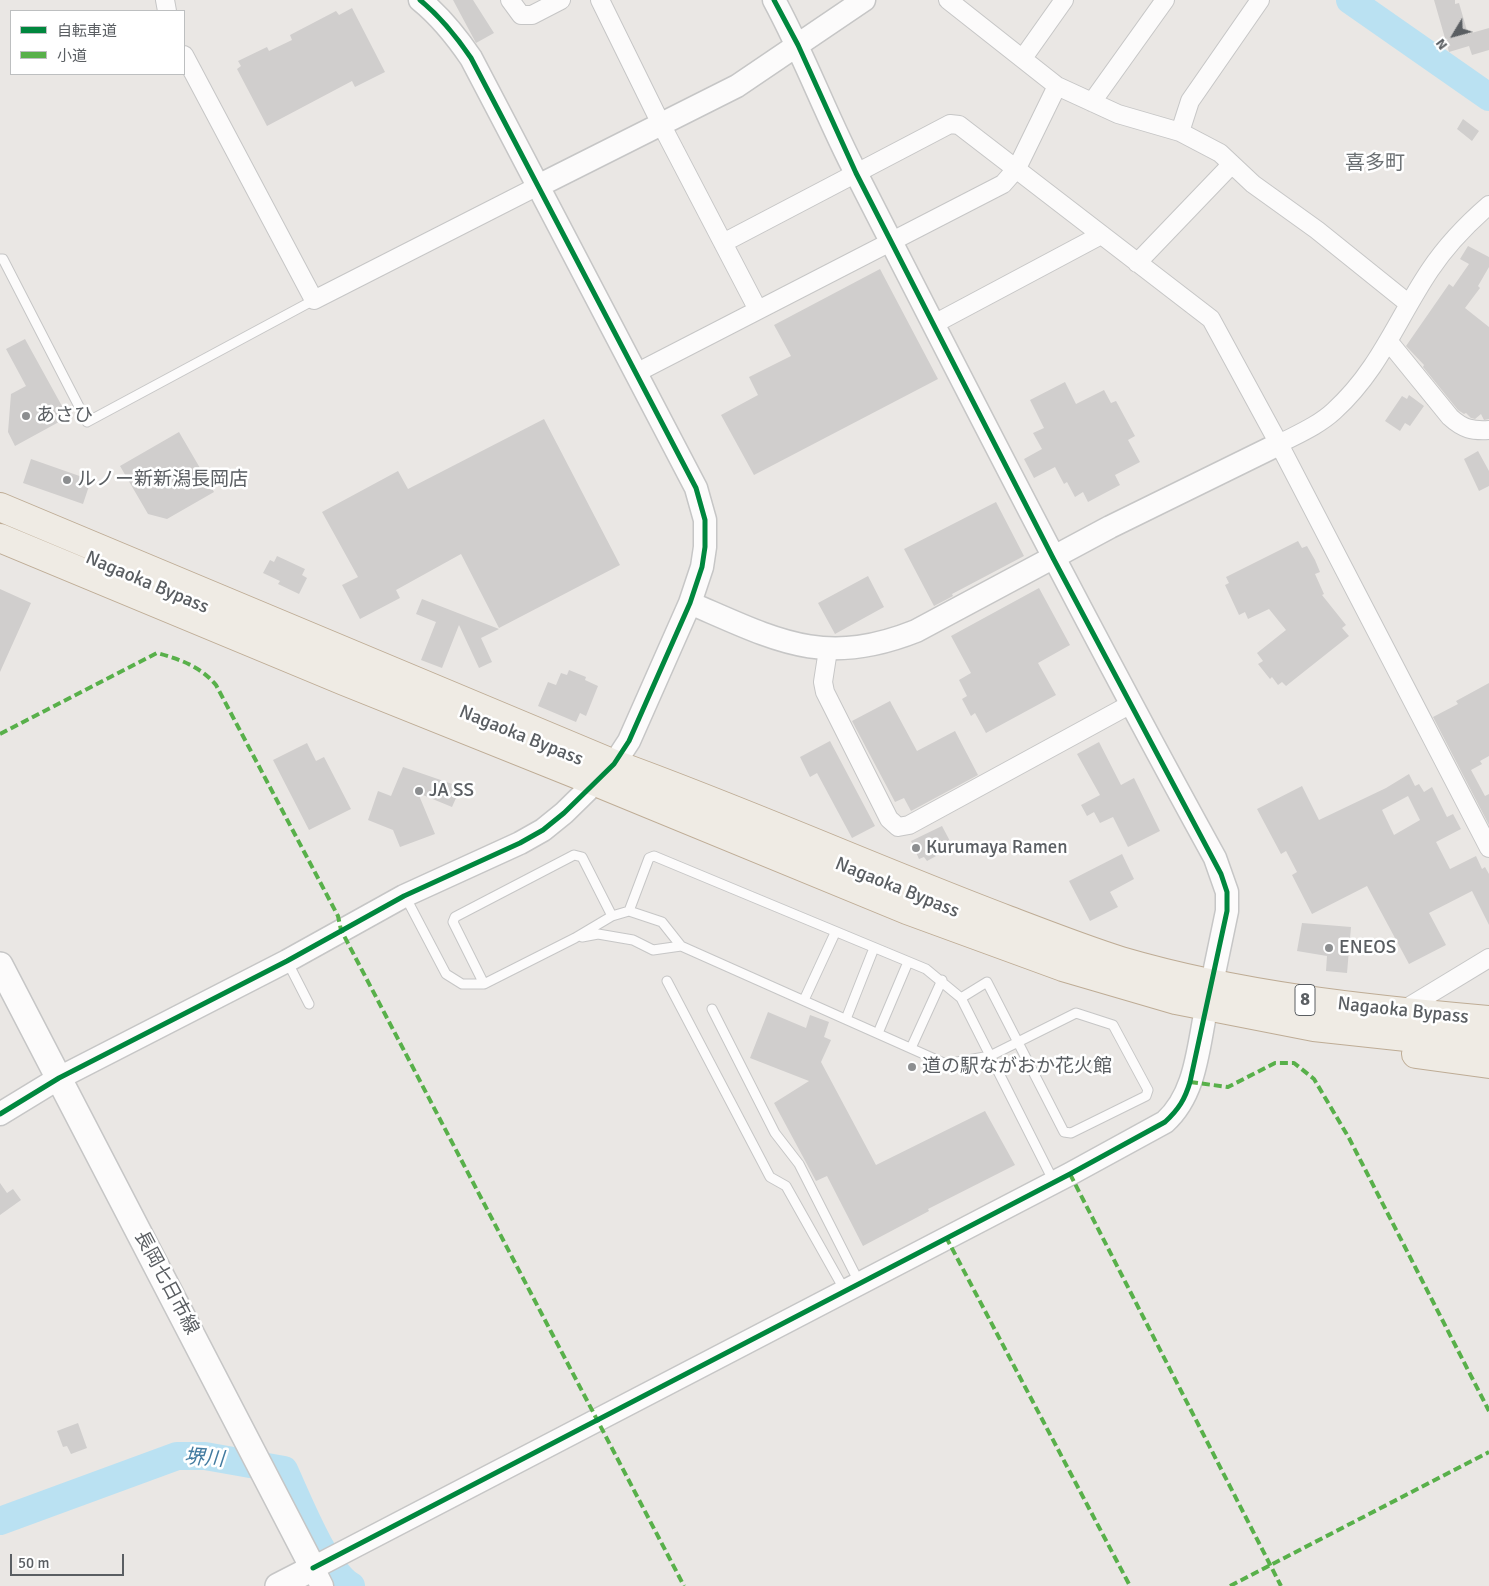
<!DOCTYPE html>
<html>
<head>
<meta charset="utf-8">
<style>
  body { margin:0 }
  #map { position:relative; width:1489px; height:1586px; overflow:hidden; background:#eae7e4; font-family:Signika,"Noto Sans JP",sans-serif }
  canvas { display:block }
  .legend { position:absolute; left:10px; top:10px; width:175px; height:65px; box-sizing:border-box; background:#fff; border:1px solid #bdbfc0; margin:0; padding:6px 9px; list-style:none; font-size:15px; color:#5a5e62 }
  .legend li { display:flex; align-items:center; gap:10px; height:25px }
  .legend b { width:25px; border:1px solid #bdbfc0 }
  .north { position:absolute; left:1429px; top:10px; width:50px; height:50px; -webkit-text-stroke:4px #fff; paint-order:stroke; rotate:233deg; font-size:14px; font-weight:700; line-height:20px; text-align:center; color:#5a5e62 }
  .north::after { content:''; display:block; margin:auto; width:18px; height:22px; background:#5a5e62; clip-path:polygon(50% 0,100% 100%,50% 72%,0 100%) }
  .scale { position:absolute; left:10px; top:1554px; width:114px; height:22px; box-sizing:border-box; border:2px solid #5a5e62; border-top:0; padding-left:6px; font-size:15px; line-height:18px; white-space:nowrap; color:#5a5e62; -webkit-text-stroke:4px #fff; paint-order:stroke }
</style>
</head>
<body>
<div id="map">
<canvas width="1489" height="1586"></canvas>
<ul class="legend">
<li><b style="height:6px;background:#00873e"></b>自転車道</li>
<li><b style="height:6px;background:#58b04a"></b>小道</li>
</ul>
<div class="north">N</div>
<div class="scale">50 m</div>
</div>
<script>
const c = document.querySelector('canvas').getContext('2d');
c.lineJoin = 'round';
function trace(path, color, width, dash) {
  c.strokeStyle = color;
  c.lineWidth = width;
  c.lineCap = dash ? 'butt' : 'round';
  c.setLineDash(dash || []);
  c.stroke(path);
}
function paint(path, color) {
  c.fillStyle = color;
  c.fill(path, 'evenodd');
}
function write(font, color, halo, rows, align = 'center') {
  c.font = font + ' Signika,"Noto Sans JP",sans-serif';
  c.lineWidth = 5;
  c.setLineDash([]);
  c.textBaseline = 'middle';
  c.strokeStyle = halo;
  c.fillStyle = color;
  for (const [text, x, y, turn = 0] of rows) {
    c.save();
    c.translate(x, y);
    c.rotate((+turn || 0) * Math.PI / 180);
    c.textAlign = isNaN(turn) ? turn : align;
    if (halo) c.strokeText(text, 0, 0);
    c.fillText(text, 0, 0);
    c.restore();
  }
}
trace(new Path2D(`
  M1350 0 1489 97
  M0 1521 177 1456H205L284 1470C297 1498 326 1572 351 1586`), '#bae1f2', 28);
paint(new Path2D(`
  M453 0H473L494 33 476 43Z
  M1434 0H1455V4L1459 3 1468 34 1489 28V50L1472 55 1469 46 1449 52Z
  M352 8 385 72 355 87 352 81 267 126 237 69 241 66 238 61 267 47 269 51 292 40 290 35 336 11 339 15Z
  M1463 119 1479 131 1472 141 1457 129Z
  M1468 246 1489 257V267L1478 286 1480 288 1465 308 1489 327V419L1484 420 1481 414 1475 419 1471 418 1466 413 1464 414 1458 410 1423 367 1424 365 1406 346 1449 284 1453 287 1469 264 1460 259Z
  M880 269 938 379 754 475 721 415 758 395 749 377 791 356 774 325Z
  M25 339 68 417 15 446 8 432 11 394 26 386 6 349Z
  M1065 382 1076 404 1104 390 1111 403 1116 401 1135 436 1128 440 1140 462 1115 475 1120 485 1088 502 1083 492 1075 497 1067 482 1064 484 1055 467 1034 478 1024 459 1042 449 1033 433 1044 428 1030 400Z
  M1409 395 1424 406 1410 426 1405 423 1400 431 1385 421 1402 396 1407 399Z
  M544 419 620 565 499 628 461 554 396 590 400 598 360 619 342 585 358 577 322 512 398 471 408 489Z
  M179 432 214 492 167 519 148 514 120 466Z
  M1478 451 1489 471V486L1479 491 1464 459Z
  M31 459 91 480 83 504 23 483Z
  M996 502 1024 556 952 594 953 596 934 606 904 549Z
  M1298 541 1302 548 1307 546 1315 560 1320 572 1315 574 1324 594 1322 595 1346 625 1342 628 1349 636 1286 686 1282 682 1278 685 1272 677 1270 679 1258 664 1263 661 1257 653 1286 630 1269 609 1248 619 1245 612 1239 615 1225 585 1229 583 1226 577Z
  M277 556 305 569 302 575 307 578 299 594 278 584 280 581 263 573 270 560 274 562Z
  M868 576 884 607 835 634 818 603Z
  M1039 588 1070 645 1038 663 1056 695 986 733 975 713 971 716 962 699 967 696 959 680 971 673 951 636Z
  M0 589 31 603 0 672Z
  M422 599 499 629 481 638 492 662 479 668 459 625 442 668 421 660 436 622 416 614Z
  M569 670 586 677 585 680 598 686 586 716 580 713 576 722 538 706 548 682 556 685 561 673 567 675Z
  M1489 683V756L1480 761 1482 764 1471 770 1485 796 1489 794V825L1433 717 1458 704 1456 701Z
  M890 701 917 751 955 731 978 775 911 811 904 798 895 802 852 721Z
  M830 741 875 826 852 838 817 773 810 777 800 757Z
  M1099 742 1121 785 1134 778 1160 831 1128 847 1113 817 1100 823 1094 812 1087 816 1081 805 1100 795 1077 754Z
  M307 743 316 761 324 757 351 809 309 830 273 760Z
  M403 767 461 787 452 807 418 793 435 834 400 847 393 830 368 820 378 791 391 796Z
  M1409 774 1415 786 1419 784 1424 792 1432 787 1447 817 1453 814 1461 829 1436 842 1450 869 1476 856 1482 869 1485 867 1489 874V925L1472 891 1429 913 1446 945 1409 964 1367 886 1312 914 1292 875 1297 872 1286 851 1281 854 1257 809 1302 786 1319 820 1386 788ZM1408 796 1420 820 1394 835 1382 810Z
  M942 826 951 843 936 851 938 855 927 861 924 857 919 859 911 841Z
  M1122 854 1134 879 1110 892 1118 907 1090 921 1069 881Z
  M1302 923 1351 927 1347 973 1326 971 1327 956 1297 951Z
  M768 1012 806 1028 810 1015 829 1022 824 1037 831 1040 821 1062 876 1165 985 1111 1015 1165 928 1209 929 1211 863 1246 827 1176 816 1181 774 1103 809 1081 750 1058Z
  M0 1183 7 1193 13 1189 21 1200 0 1215Z
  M78 1423 87 1448 71 1454 67 1446 63 1447 57 1431Z`), '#d0cecd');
const service = new Path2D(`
  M0 259H3L87 422 314 300
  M405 896 446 974 462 984H484L575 938 612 916 629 911 662 922 681 946 946 1064 990 1056 1076 1013 1113 1025 1148 1090 1146 1096 1071 1133 1064 1132 987 982 961 998
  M629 911 649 858 654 856 926 969 961 998 1054 1182
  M582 937 598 934 633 940 653 950 681 946
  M287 961 309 1004
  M667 981 770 1177 786 1186 844 1289
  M484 984 453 922 455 917 574 855 582 857 612 916
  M804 1000 835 933
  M712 1009 775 1133 799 1164 859 1282
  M846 1019 874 948
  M878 1033 908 962
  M911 1048 942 980`);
const minor = new Path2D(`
  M165 0 167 11
  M510 0 521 15H532L561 0
  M600 0 661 124 758 310
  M948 0 1057 86 1118 114 1180 132 1220 153 1253 184 1317 230 1409 304
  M184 55 314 300 538 186
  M1023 58 1064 0
  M1092 102 1165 0
  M1180 132 1190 101 1260 0
  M723 243 950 124 959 125 1211 319 1279 444 1489 848
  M1137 263 1231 165
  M934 324 1101 235
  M1389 342 1450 417C1463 429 1472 431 1489 430
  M636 373 1003 184 1017 168 1057 86
  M1279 444C1298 434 1319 425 1334 411 1380 369 1397 319 1430 270 1446 246 1467 224 1489 205
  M828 650 823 682 825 692 889 819 898 827 909 825 1131 704
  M1400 1012 1489 958`);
const tertiary = new Path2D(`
  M774 0C805 57 827 118 857 175 974 404 1091 633 1215 858L1227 892V911L1212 983
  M538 186 737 86 864 0
  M690 603C776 640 823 668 916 631L1110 527 1279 444
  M0 1114 59 1078 287 961 404 896 520 843 543 830 564 813 614 764 629 741 690 603 702 567 705 547V520L696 488 471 58C456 36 441 17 420 0
  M322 1586 313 1568 1070 1174 1165 1122C1197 1093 1198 1045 1207 1005`);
const secondary = new Path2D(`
  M0 965 313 1568 278 1586`);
const trunk = new Path2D(`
  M0 507 614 764C747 812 876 870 1008 920 1045 934 1083 949 1121 961 1240 996 1366 1009 1489 1020
  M0 538 344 681 596 782 907 910 1063 967 1176 1000 1314 1027 1425 1039 1489 1042
  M1416 1054 1489 1064`);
trace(service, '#c6c6c6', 11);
trace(minor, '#c6c6c6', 20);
trace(tertiary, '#c6c6c6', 25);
trace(secondary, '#c6c6c6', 28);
trace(trunk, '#beac95', 30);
trace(service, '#fcfbfb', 9);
trace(minor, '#fcfbfb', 18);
trace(tertiary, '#fcfbfb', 22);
trace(secondary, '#fcfbfb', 25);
trace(trunk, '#efebe4', 28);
trace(new Path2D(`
  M0 734 157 653C180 659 201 667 216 685L338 916 341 930 684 1586
  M1190 1082 1228 1087 1275 1063H1294L1314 1079 1349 1138 1489 1411
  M1070 1174 1281 1586
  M946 1237 1130 1586
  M1230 1586 1489 1452`), '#58b04a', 4, [8, 4]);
trace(new Path2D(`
  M0 1114 59 1078 287 961 404 896 520 843 543 830 564 813 614 764 629 741 690 603 702 567 705 547V520L696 488 471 58C456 36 441 17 420 0
  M313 1568 1070 1174 1165 1122C1179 1109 1185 1099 1190 1082L1227 911V892L1221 874 1053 558 856 173 798 45 774 0`), '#00873e', 5);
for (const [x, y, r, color] of [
  [26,416,5,"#8c8e90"],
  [67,480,5,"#8c8e90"],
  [419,791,5,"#8c8e90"],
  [916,848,5,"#8c8e90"],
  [1329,948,5,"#8c8e90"],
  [912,1067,5,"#8c8e90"]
]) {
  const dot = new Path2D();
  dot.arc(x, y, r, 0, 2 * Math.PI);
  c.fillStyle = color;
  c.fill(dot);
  trace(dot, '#fff', 2);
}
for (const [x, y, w] of [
  [1305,1000,20]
]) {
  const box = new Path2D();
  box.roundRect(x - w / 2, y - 15.5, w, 31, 4);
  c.fillStyle = '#fff';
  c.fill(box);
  trace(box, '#5a5e62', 1);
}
write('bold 18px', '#5a5e62', null, [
  ["8",1305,1000]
]);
write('19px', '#5a5e62', '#fff', [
  ["あさひ",36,416],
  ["ルノー新新潟長岡店",77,480],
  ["JA SS",429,791],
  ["Kurumaya Ramen",926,848],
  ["ENEOS",1339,948],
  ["道の駅ながおか花火館",922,1067]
], 'left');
write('19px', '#5a5e62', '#fff', [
  ["Nagaoka Bypass",147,583,23],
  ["Nagaoka Bypass",521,736,22],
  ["Nagaoka Bypass",897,888,22],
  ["Nagaoka Bypass",1403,1011,6],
  ["長岡七日市線",166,1283,62]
]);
write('20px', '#6b7073', '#fff', [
  ["喜多町",1375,164]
]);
write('italic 20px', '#427ba0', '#fff', [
  ["堺川",204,1459,4]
]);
</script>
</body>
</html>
